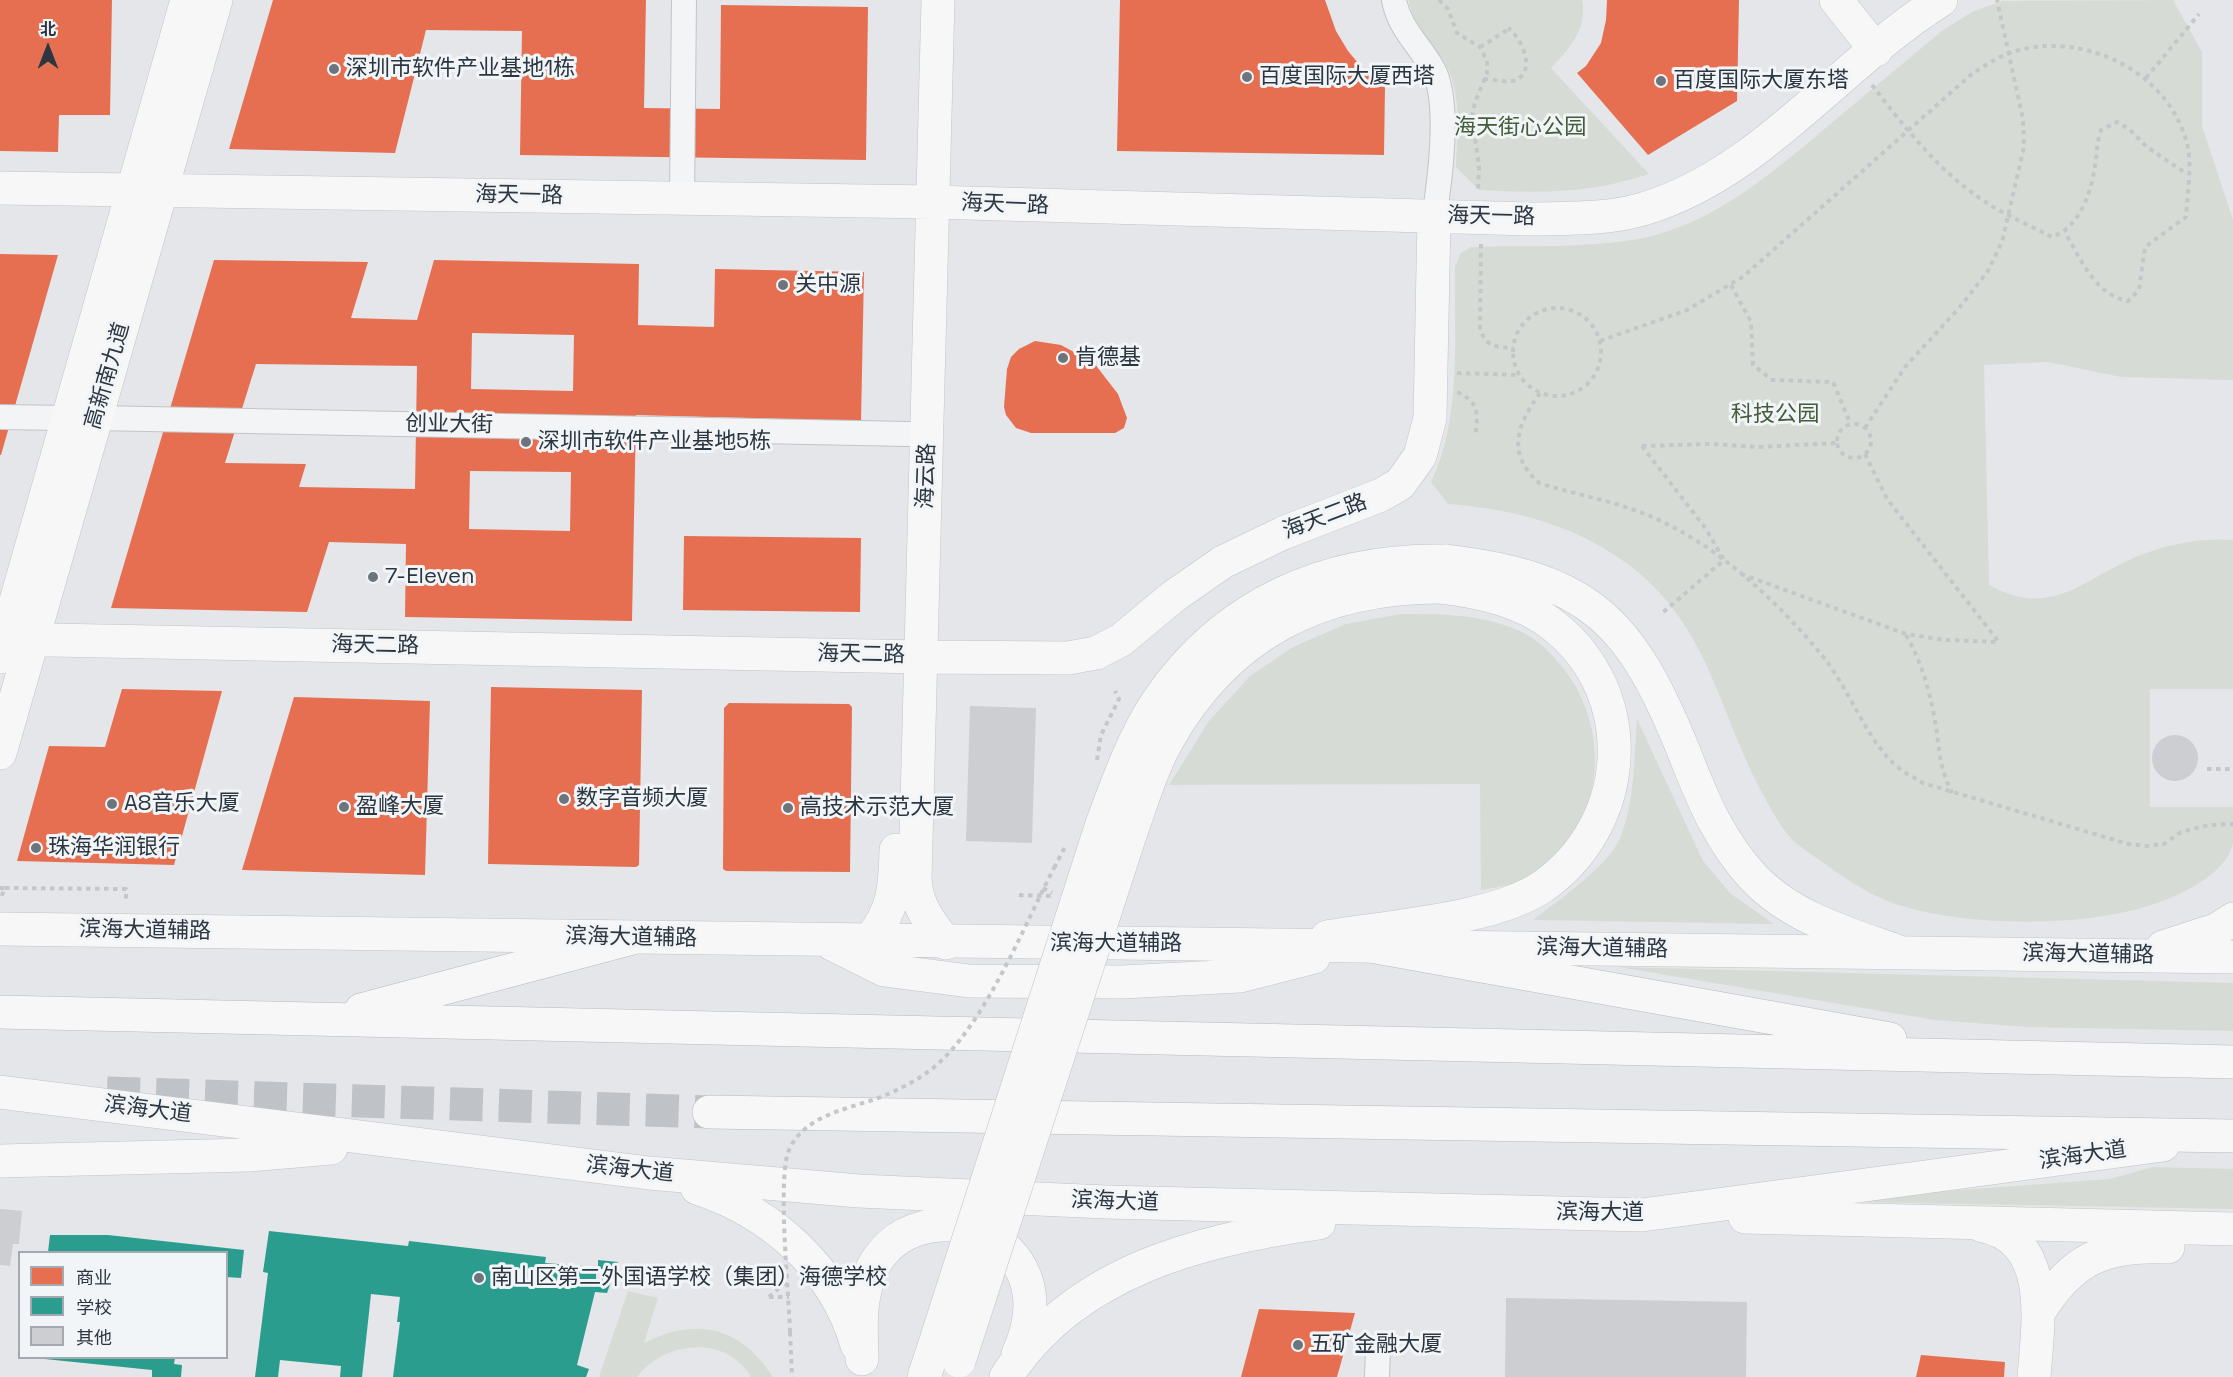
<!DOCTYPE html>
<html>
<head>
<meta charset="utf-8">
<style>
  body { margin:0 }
  #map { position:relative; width:2233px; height:1377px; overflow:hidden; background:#e4e6e9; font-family:"Space Grotesk","Noto Sans SC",sans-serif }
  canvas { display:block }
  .legend { position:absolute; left:18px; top:1251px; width:210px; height:108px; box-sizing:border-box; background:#f2f5f7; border:2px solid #a3a9ae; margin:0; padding:8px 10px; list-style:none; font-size:18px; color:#2c3641 }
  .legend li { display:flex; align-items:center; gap:12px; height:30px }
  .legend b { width:30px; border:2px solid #a3a9ae }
  .north { position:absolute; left:18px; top:18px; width:60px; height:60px; -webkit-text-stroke:4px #f2f5f7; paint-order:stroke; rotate:0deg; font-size:16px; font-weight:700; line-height:24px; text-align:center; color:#2c3641 }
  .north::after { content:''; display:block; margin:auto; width:21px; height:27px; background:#2c3641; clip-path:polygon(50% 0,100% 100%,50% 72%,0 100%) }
</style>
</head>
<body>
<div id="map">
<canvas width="2233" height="1377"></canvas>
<ul class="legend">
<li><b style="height:16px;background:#e76f51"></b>商业</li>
<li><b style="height:16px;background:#2a9d8f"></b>学校</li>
<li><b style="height:16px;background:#ccced1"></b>其他</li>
</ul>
<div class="north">北</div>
</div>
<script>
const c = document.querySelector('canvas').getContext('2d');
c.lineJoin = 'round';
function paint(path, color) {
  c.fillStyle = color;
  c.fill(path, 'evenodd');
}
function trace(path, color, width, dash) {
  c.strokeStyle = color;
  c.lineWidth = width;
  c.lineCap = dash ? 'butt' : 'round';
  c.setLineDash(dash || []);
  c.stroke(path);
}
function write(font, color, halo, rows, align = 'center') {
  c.font = font + ' "Space Grotesk","Noto Sans SC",sans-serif';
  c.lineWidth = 6;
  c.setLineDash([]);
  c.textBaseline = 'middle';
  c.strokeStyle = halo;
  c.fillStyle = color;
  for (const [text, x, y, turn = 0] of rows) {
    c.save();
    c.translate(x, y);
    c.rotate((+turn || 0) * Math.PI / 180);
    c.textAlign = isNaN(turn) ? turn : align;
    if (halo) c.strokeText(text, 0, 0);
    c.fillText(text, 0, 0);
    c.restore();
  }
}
paint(new Path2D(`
  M1409 0H1582C1588 29 1569 49 1551 68L1649 174C1590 194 1540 193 1479 190L1456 167C1457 136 1462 99 1448 69 1436 45 1412 28 1409 0Z
  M2173 0 2202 52V126L2233 220V380L2121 377 2048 362 1984 365 1989 585C2047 616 2074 587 2125 562 2157 546 2198 537 2233 540V689H2150V807H2233C2233 818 2233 832 2233 843 2227 875 2175 898 2148 906 2078 928 1959 927 1890 902 1866 893 1842 876 1822 862 1812 854 1797 846 1789 836 1780 825 1771 810 1764 796 1719 715 1711 630 1633 568 1579 526 1515 509 1448 504L1431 482C1462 417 1454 337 1455 266L1461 253 1471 247C1529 245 1585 249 1643 238 1715 223 1773 172 1828 126 1866 94 1905 62 1943 30L1972 12 2002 1Z
  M1401 614C1444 614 1487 614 1526 634 1540 642 1553 655 1563 668 1609 725 1606 814 1549 865 1530 882 1505 886 1481 890L1480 784 1169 785 1209 721 1250 676 1293 647 1346 624Z
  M1637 719 1703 861 1731 894 1774 924 1533 920C1557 901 1608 867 1620 838 1635 802 1634 758 1637 719Z
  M1619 967 2233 983V1031L2027 1027 1935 1020Z
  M2153 1167 2233 1169V1209L1811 1201 2110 1179Z
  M628 1291 658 1298 644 1343C697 1316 741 1327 773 1377H751C726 1334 664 1341 637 1377H599Z`), '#d6dcd5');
paint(new Path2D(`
  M0 0H112L110 115H59L58 152 0 151Z
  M273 0H646L644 108 720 109 721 5 868 7 866 160 520 155 522 31 426 30 395 153 229 149Z
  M1120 0H1325L1336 31 1348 51 1363 69 1385 86 1384 155 1117 151Z
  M1607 0H1739L1737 101 1648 155 1577 73 1586 66 1601 43 1606 20Z
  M0 254 58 255 1 455H0Z
  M214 260 368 262 351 318 417 320 434 260 639 264 638 325 714 327 715 269 864 272 861 421 636 415 632 621 405 617 406 544 329 542 307 612 111 608ZM472 333 574 335 573 391 471 389ZM256 364 417 366 415 489 299 487 306 464 225 463ZM470 471 571 472 570 531 469 529Z
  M1035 341 1061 345 1094 363 1118 394 1127 418 1124 428 1115 433H1031L1016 428 1006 415 1004 407 1007 369 1011 357 1019 349Z
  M684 536 861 538 860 612 683 610Z
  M491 687 642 690 639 865 636 867 488 864Z
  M122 689 222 691 174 865 17 861 49 746 105 747Z
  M294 697 430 701 425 875 242 870Z
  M729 703 849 704 852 707 850 872 726 871 723 869 724 708Z
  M1259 1309 1355 1313 1337 1377H1241Z
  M1921 1355 2005 1362 2004 1377H1916Z`), '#e76f51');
paint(new Path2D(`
  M269 1231 408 1246 409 1241 546 1257 545 1263 596 1267V1285H602V1269H598V1260L618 1262 607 1293 595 1292 577 1365 589 1369 586 1377H393L400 1322H397L400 1297 371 1294 362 1377H340L341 1366 280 1360 278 1377H255L268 1273 263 1272Z
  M50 1235H108L244 1250 241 1278 226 1277V1252H48Z
  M35 1358H175L174 1364 182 1365 181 1377H152V1370Z`), '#2a9d8f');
paint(new Path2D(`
  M970 706 1036 708 1032 843 966 841Z
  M2152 758a23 23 0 1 1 46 0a23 23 0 1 1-46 0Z
  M0 1209 22 1211 19 1244H13L10 1266 0 1265Z
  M1506 1298 1747 1302 1746 1377H1505Z`), '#ccced1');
trace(new Path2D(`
  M107 1093 709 1112`), '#bfc3c7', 33, [33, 16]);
const street = new Path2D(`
  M1394 0C1399 29 1421 46 1434 71 1450 103 1440 181 1434 217
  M682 199 684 0
  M0 417 69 418
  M96 418 909 434
  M1377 1377 1378 1348`);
const secondary = new Path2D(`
  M938 0 915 879C916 905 930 923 946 943
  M1836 0 1876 50
  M0 188 932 202 1529 219C1566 218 1606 220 1643 209 1761 174 1839 64 1941 0
  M1444 561C1592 578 1632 622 1686 757 1703 801 1721 843 1754 878 1791 917 1846 933 1894 950
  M0 639 922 657 1068 658 1096 653 1121 640 1174 596 1223 562 1283 533 1381 495 1400 484 1420 456 1430 418 1434 217
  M0 657 187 0
  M0 753 216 0
  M1327 937C1385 927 1495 919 1542 887 1631 825 1641 695 1554 626 1522 600 1480 592 1440 587
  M869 941C894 910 895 889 896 850
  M924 1377 932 1353`);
const primary = new Path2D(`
  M0 929 2233 957
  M832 944 884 970 969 981 1122 982 1240 976 1314 957
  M2163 947 2216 930 2233 919
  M0 1092 649 1173 859 1191 1106 1202 1642 1215 2163 1145
  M0 1161 249 1155 331 1148
  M697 1188C771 1212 835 1268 857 1345
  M1745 1217 2233 1229
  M1980 1225C2053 1239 2038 1323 2034 1377
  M2039 1312C2073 1257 2105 1245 2168 1247
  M862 1359C861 1330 859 1296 872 1269 916 1181 1074 1233 1018 1354
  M1006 1377C1074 1271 1202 1239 1319 1223`);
const highway = new Path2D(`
  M1376 947 1890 1039
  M361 1010 632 938
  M0 1012 2233 1062
  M709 1112 2233 1136`);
trace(street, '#c2c4c7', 26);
trace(secondary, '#c2c4c7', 34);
trace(primary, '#c1c3c6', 34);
trace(highway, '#b7b9bd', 34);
trace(new Path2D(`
  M1439 0 1448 9 1457 33 1480 47 1487 61V73L1475 102 1472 117 1479 166 1478 192
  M1480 47 1509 29
  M2146 78 2199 14
  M1484 79C1493 79 1511 84 1518 79 1536 68 1520 36 1508 28
  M1872 85C1905 128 1941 174 1987 203 2007 216 2031 226 2052 237 2078 228 2089 198 2094 172 2097 157 2096 144 2101 130L2117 122 2129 129 2147 147 2187 174
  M1481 244 1480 329C1486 347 1496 347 1513 348
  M1731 285 1751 322 1753 365 1772 380 1833 382 1850 423
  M1513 352a44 44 0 1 1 88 0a44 44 0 1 1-88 0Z
  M1600 341 1687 310 1744 276 1973 73C1985 66 1997 57 2010 53 2081 28 2172 72 2188 148 2192 169 2187 196 2186 217L2145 247 2139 290 2128 301C2095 295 2080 258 2065 232
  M1457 373 1519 375
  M1457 392C1478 401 1479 413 1475 436
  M1540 393C1517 425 1506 453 1539 483 1576 495 1616 501 1652 517 1717 545 1775 599 1820 653 1848 686 1863 733 1893 763 1901 771 1913 777 1923 783L2128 844 2148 846 2164 844 2181 832 2209 825 2233 824
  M1837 441a17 17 0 1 1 34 0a17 17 0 1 1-34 0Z
  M1865 428 1905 367 1960 307 1988 271 2002 242 2024 147 2023 119 1997 0
  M1642 446 1706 529 1724 560 1660 615
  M1642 446 1710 444 1758 447 1836 443
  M1865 454 1887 499 1999 642
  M1741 574 1906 634 1945 640 1999 642
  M1906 635C1921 661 1928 686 1934 715 1940 746 1937 762 1952 793
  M1097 760 1101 735 1119 699 1115 691
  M2207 769H2233
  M1054 868 1066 845
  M0 888H5L0 900
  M5 888 126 889V901
  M1043 888 1052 893
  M1019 895 1052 896
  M769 1297 787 1281
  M769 1297H789
  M790 1332 792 1377`), '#c4c7c9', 4, [4.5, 4.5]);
trace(street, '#f3f4f6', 24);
trace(secondary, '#f7f7f7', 33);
trace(primary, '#f7f7f7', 33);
trace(highway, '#f7f7f7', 33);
const secondaryBridge = new Path2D(`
  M932 1353 1101 827C1117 784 1132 740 1157 702 1224 603 1327 559 1444 561
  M959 1361 1130 835C1141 804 1151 770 1167 741 1227 634 1320 587 1440 587`);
trace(secondaryBridge, '#c2c4c7', 34, []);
trace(new Path2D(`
  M790 1332C789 1296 777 1177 789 1150 806 1112 854 1109 888 1094 908 1085 927 1075 942 1060 989 1014 1023 928 1054 868`), '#c4c7c9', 4, [4.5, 4.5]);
trace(secondaryBridge, '#f7f7f7', 33);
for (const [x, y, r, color] of [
  [334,69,6,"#6c747c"],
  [1247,77,6,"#6c747c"],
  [1661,81,6,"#6c747c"],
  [783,285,6,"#6c747c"],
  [1063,358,6,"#6c747c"],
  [526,442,6,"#6c747c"],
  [373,577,6,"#6c747c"],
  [564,799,6,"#6c747c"],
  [112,804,6,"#6c747c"],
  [344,807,6,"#6c747c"],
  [788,808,6,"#6c747c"],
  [36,848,6,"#6c747c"],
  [479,1278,6,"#6c747c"],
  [1298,1345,6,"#6c747c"]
]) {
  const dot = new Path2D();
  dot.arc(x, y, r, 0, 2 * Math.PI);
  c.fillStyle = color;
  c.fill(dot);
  trace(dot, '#f2f5f7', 2);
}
write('22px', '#2c3641', '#f2f5f7', [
  ["深圳市软件产业基地1栋",346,69],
  ["百度国际大厦西塔",1259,77],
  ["百度国际大厦东塔",1673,81],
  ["关中源",795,285],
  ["肯德基",1075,358],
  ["深圳市软件产业基地5栋",538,442],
  ["7-Eleven",385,577],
  ["数字音频大厦",576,799],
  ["A8音乐大厦",124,804],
  ["盈峰大厦",356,807],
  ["高技术示范大厦",800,808],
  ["珠海华润银行",48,848],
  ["南山区第二外国语学校（集团）海德学校",491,1278],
  ["五矿金融大厦",1310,1345]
], 'left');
write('22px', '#435c3a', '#f2f5f7', [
  ["海天街心公园",1520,128],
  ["科技公园",1775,415]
]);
write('22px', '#2c3641', '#f2f5f7', [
  ["海天一路",519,196,1],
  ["海天一路",1005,205,2],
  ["海天一路",1491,217,1],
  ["高新南九道",108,376,-74],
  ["创业大街",449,425,1],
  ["海云路",927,476,-88],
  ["海天二路",1325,517,-21],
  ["海天二路",375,646,1],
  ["海天二路",861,655,1],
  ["滨海大道辅路",145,931,1],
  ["滨海大道辅路",631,938,1],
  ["滨海大道辅路",1116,944],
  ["滨海大道辅路",1602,949,1],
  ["滨海大道辅路",2088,955,1],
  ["滨海大道",148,1110,7],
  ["滨海大道",2083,1156,-8],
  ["滨海大道",630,1170,6],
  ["滨海大道",1115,1202,2],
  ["滨海大道",1600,1213]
]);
</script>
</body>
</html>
